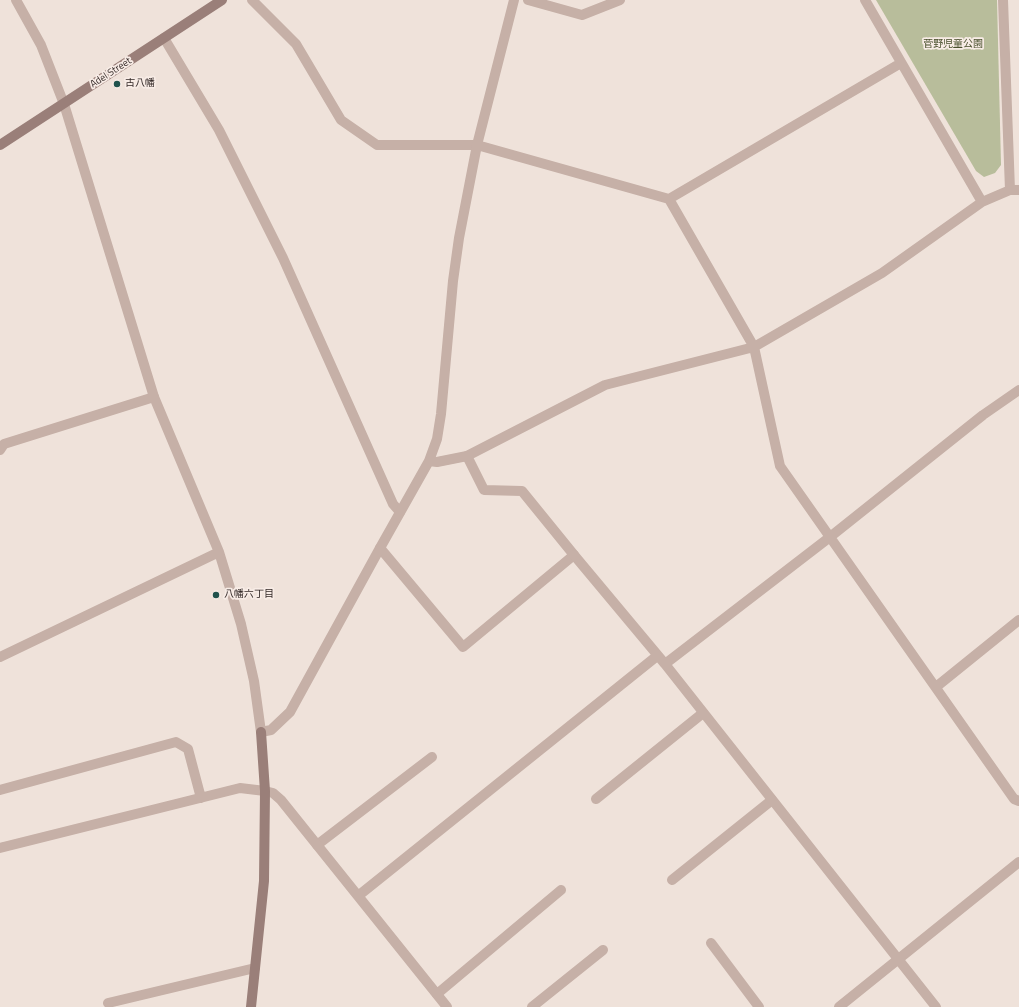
<!DOCTYPE html>
<html>
<head>
<meta charset="utf-8">
<style>
  body { margin:0 }
  canvas { display:block; background:#efe2da }
</style>
</head>
<body>
<canvas width="1019" height="1007"></canvas>
<script>
const c = document.querySelector('canvas').getContext('2d');
c.lineJoin = 'round';
function paint(path, color) {
  c.fillStyle = color;
  c.fill(path, 'evenodd');
}
function trace(path, color, width, dash) {
  c.strokeStyle = color;
  c.lineWidth = width;
  c.lineCap = dash ? 'butt' : 'round';
  c.setLineDash(dash || []);
  c.stroke(path);
}
function write(font, color, halo, rows, align = 'center') {
  c.font = font + ' "Titillium Web","Noto Sans JP",sans-serif';
  c.lineWidth = 3.5;
  c.setLineDash([]);
  c.textBaseline = 'middle';
  c.strokeStyle = halo;
  c.fillStyle = color;
  for (const [text, x, y, turn = 0] of rows) {
    c.save();
    c.translate(x, y);
    c.rotate((+turn || 0) * Math.PI / 180);
    c.textAlign = isNaN(turn) ? turn : align;
    if (halo) c.strokeText(text, 0, 0);
    c.fillText(text, 0, 0);
    c.restore();
  }
}
paint(new Path2D(`
  M876 0H997L1001 165 995 173 984 177 976 171Z`), '#b8bd9b');
trace(new Path2D(`
  M252 0 296 44 341 120 377 145H477
  M164 38 219 130 283 258 393 504 400 512
  M0 450 4 444 154 397
  M380 548 463 647 574 555 522 491 484 490 467 456
  M596 799 703 713
  M317 845 432 757
  M672 880 772 800
  M711 943 759 1007
  M437 994 561 890
  M108 1003 255 968
  M532 1007 603 950`), '#c6b0a7', 10);
trace(new Path2D(`
  M16 0 41 45 64 104 154 397 219 552 241 624 254 681 261 732 271 730 290 712 380 548 429 461 437 439 441 414 453 281 459 238 477 145 514 0
  M528 0 582 15 620 0
  M865 0 982 202
  M1003 0 1010 190
  M477 145 669 199 901 63
  M669 199 754 347 780 466 1014 799 1019 801
  M429 461 437 462 467 456 605 385 754 347 882 273 982 202 1010 190H1019
  M574 555 665 664 936 1007
  M0 657 219 552
  M665 664 830 537 983 415 1019 390
  M936 687 1019 620
  M0 790 176 742 188 749 201 798
  M0 848 240 788 265 791 273 793 281 800 447 1007
  M358 896 657 656
  M839 1007 1019 862`), '#c6b0a7', 10);
trace(new Path2D(`
  M0 145 222 0
  M251 1007 264 881 265 791 261 732`), '#9a7f79', 10);
for (const [x, y, r, color] of [
  [117,84,4,"#20524c"],
  [216,595,4,"#20524c"]
]) {
  const dot = new Path2D();
  dot.arc(x, y, r, 0, 2 * Math.PI);
  c.fillStyle = color;
  c.fill(dot);
  trace(dot, '#f8ece6', 1.5);
}
write('10px', '#49502d', '#f8ece6', [
  ["菅野児童公園",953,45]
]);
write('10px', '#332927', '#f8ece6', [
  ["Adel Street",111,73,-33]
]);
write('10px', '#332927', '#f8ece6', [
  ["古八幡",125,84],
  ["八幡六丁目",224,595]
], 'left');
</script>
</body>
</html>
